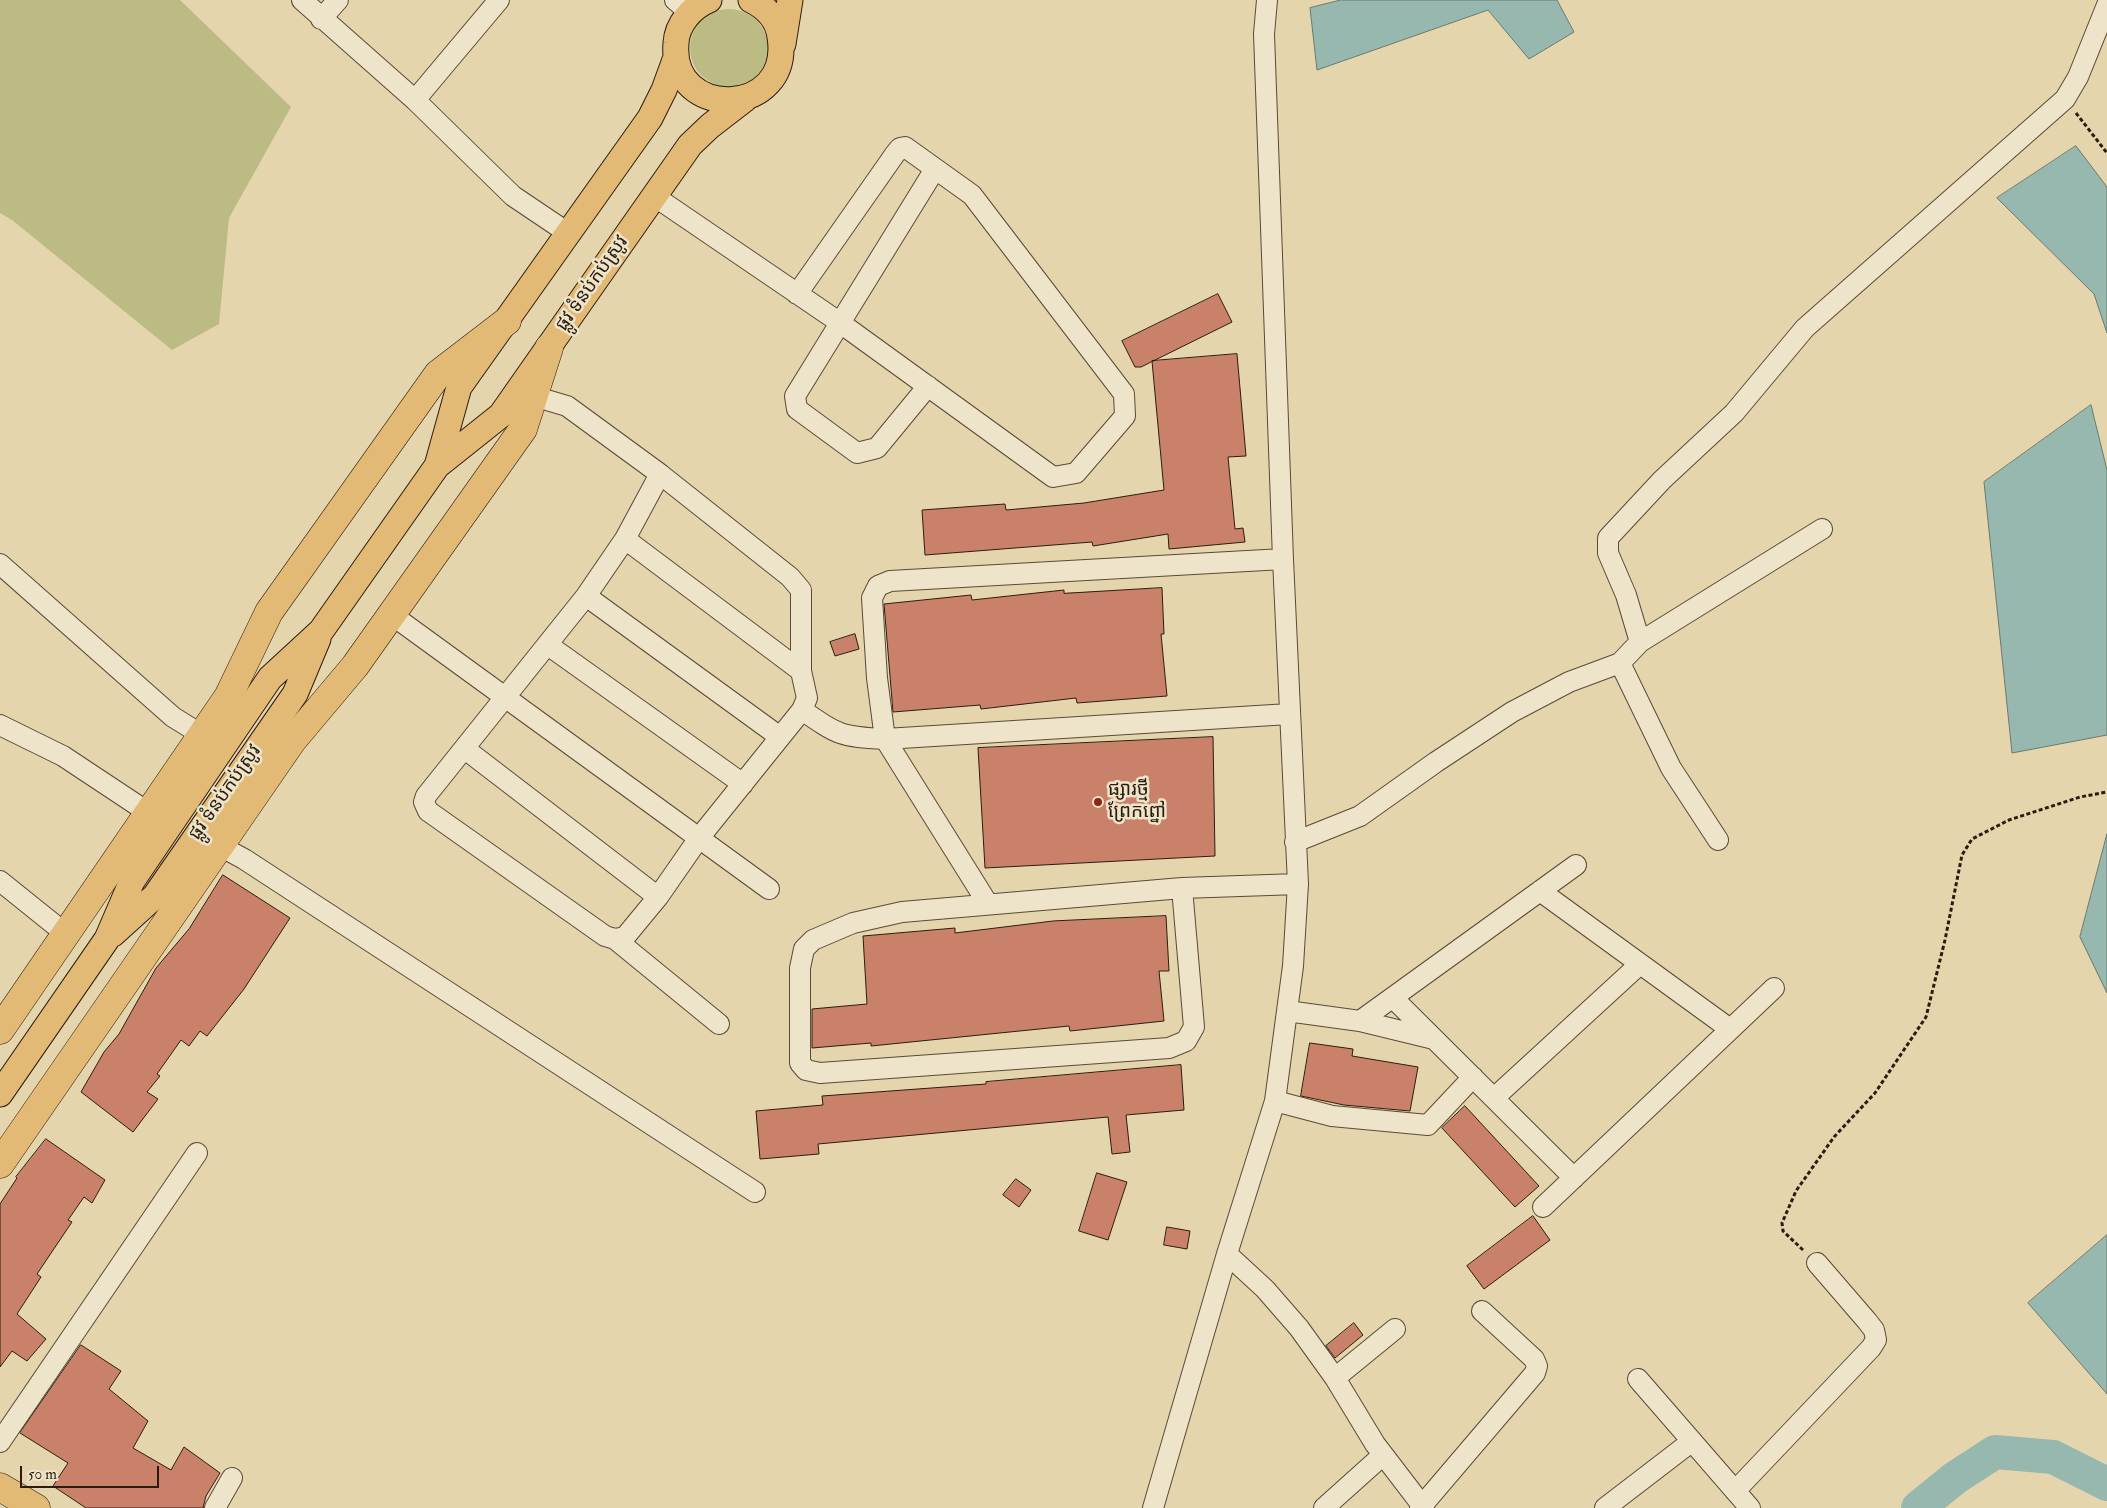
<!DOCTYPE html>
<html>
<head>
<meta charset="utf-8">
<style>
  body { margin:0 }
  #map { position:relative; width:2107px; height:1508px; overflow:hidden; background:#e5d5ad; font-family:"IM FELL Double Pica",serif }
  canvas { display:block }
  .scale { position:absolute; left:20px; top:1466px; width:139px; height:22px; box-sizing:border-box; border:2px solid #2b1c0e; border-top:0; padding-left:6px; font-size:15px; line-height:18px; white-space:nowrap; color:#2b1c0e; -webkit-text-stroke:4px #eee4ca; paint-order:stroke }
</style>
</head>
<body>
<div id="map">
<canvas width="2107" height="1508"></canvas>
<div class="scale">50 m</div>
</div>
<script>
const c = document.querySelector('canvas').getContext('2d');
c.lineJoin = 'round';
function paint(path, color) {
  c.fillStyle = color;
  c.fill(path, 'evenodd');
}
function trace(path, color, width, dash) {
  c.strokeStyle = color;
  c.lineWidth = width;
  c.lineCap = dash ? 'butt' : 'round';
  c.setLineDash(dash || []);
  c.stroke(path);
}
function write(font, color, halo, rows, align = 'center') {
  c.font = font + ' "IM FELL Double Pica","Noto Sans Khmer",serif';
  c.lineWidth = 5;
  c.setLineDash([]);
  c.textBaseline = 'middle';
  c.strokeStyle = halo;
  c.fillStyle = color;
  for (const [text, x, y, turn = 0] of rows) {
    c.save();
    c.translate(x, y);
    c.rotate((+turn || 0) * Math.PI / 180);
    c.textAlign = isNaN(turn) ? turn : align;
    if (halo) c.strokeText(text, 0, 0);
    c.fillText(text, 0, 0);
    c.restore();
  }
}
paint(new Path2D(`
  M0 0H180L291 107 229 218 219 324 172 350 12 220 0 213Z
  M690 48a39 39 0 1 1 78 0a39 39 0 1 1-78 0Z`), '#bcbb84');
const water = new Path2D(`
  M1341 0H1557L1574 32 1529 59 1488 10 1317 70 1310 8Z
  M2076 146 2107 187V333L2094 294 1997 198Z
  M2091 405 2107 470V735L2012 753 1984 482Z
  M2107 834V993L2080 937Z
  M2107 1235V1394L2028 1303Z`);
paint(water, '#96b8ae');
trace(water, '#6b7a6e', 1);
trace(new Path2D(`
  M1918 1508 1955 1478 1995 1452 2053 1457 2107 1484`), '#96b8ae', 34);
const building = new Path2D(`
  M1218 294 1232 322 1141 367H1135L1122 341Z
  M1237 354 1246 456 1228 457 1235 529 1243 528 1245 542 1169 549 1168 534 1093 546 1092 542 925 555 922 510 1005 504 1006 510 1084 503 1164 490 1152 361Z
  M1162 588 1164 634H1161L1167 696 1077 703 1076 698 981 709 980 705 893 712 884 604 971 595 972 600 1064 590V593Z
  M855 634 859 649 835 656 830 642Z
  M1213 737 1215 856 985 868 978 748Z
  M223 875 290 918 244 989 207 1036 200 1031 189 1046 181 1040 157 1074 160 1076 147 1092 158 1099 133 1132 81 1092 104 1052 119 1034 156 968 189 929Z
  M1166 916 1169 971H1159L1164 1021 1070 1031 1069 1026 871 1046V1043L812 1048V1009L867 1004 863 936 955 928V933L1053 921Z
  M1310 1043 1353 1049 1352 1056 1418 1067 1410 1111 1344 1105 1301 1096Z
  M1181 1065 1184 1110 1126 1115 1130 1152 1112 1154 1108 1117 818 1144 819 1154 760 1159 756 1111 823 1105 822 1096 986 1084V1082Z
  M1465 1106 1539 1186 1515 1207 1442 1128Z
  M46 1139 105 1180 92 1203 84 1197 68 1220 72 1222 37 1274 41 1277 17 1314 46 1339 27 1361 12 1351 0 1367V1204L17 1178 16 1177Z
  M1097 1173 1127 1182 1108 1240 1079 1231Z
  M1016 1179 1031 1190 1019 1207 1003 1195Z
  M1533 1216 1550 1240 1484 1289 1467 1266Z
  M1167 1227 1190 1231 1187 1249 1164 1245Z
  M1354 1323 1363 1335 1335 1358 1326 1346Z
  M81 1345 121 1371 109 1389 148 1421 133 1448 171 1470 184 1447 220 1473 206 1496 203 1508H86L53 1486 68 1463 20 1433Z`);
paint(building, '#c98269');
trace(building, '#2b1c0e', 1);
const minor = new Path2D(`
  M302 0 415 100 513 196 568 233
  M675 0 690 13
  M321 19 338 0
  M415 100 499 0
  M654 196 839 322 1053 477 1076 473 1125 416 1124 394 972 195 905 147 900 148 895 154 797 294
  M928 386 877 448 857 453 797 409 795 396 935 169
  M533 396 567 406 660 474 790 577 801 590V671
  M625 539 801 671 807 698 802 710 699 838 658 897 625 937 615 939 605 936 428 811 424 802 426 796 586 596 625 539 660 474
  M0 564 173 717 202 735
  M586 596 780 737
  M392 615 769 889
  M1640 642 1822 529
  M548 645 743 784
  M1620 663 1671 768 1718 840
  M802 710C838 735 841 737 885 739L1289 714
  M0 725 63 756 149 813
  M465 749 658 897
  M1295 842 1360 816 1436 762 1512 712 1569 682 1620 663 1640 642 1626 595 1608 553V538L1662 480 1734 413 1805 328 2065 99 2078 77 2107 5
  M220 846 244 859 755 1192
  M0 881 66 934
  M1182 888 1194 1027 1186 1041 1169 1048 820 1073 806 1070 800 1063V968L804 949 813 940 853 923 902 912 1182 888 1298 884
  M1540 891 1730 1029
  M988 904 885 739 877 678 872 598 878 586 890 581 1283 559
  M615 939 719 1024
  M1393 998 1574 1178
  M1287 1011 1360 1021 1576 865
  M1360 1021 1434 1039
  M1494 1098 1640 964
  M1275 1101 1332 1116 1428 1125 1473 1077
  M1543 1207 1774 988
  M1227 1254 1265 1289 1299 1328 1335 1378 1375 1444 1424 1508
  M1335 1378 1395 1329
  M1638 1379 1750 1508
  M0 1442 197 1153
  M1735 1491 1871 1348 1876 1340 1874 1330 1867 1321 1817 1263
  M215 1508 232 1478
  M1153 1508 1227 1254 1275 1101 1293 966 1298 884 1283 559 1264 34 1267 0
  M1324 1508 1383 1455
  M1420 1508 1535 1373 1537 1366 1534 1359 1482 1311
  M1605 1508 1691 1442`);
const major = new Path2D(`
  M709 0C692 7 677 24 676 43 669 121 793 118 780 37 778 20 767 8 751 0
  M783 44 790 0
  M437 466 459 387 650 118 664 90 676 57
  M113 934 155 896 295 694 318 639
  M0 1094 107 939 132 881 270 678 321 631 437 466 501 415 690 145 710 126 745 99`);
const highway = new Path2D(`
  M0 1030 228 697 269 612 438 374 507 321
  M0 1164 292 741 355 666 523 429 549 348
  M0 1487 36 1508`);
trace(minor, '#5a4a36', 22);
trace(major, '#2b1c0e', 27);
trace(highway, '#2b1c0e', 29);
trace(new Path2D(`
  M2076 113 2107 153
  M1803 1250 1783 1231 1782 1223 1796 1191 1834 1137 1875 1093 1926 1017 1945 940 1962 855 1972 839 2009 820 2080 797 2107 792`), '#2b1c0e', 3, [4, 2.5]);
trace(minor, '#eee4ca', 20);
trace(major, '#e2ba76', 25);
trace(highway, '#e2ba76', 28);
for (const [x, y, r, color] of [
  [1098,802,5,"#8f2418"]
]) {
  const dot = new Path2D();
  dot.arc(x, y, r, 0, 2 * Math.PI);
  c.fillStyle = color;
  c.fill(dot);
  trace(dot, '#eee4ca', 2);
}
write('19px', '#2b1c0e', '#eee4ca', [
  ["ផ្លូវ ទំនប់កប់ស្រូវ",593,284,-55],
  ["ផ្លូវ ទំនប់កប់ស្រូវ",226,793,-55]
]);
write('19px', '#2b1c0e', '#eee4ca', [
  ["ផ្សារថ្មី",1108,791],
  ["ព្រែកព្នៅ",1108,813]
], 'left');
</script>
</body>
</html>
